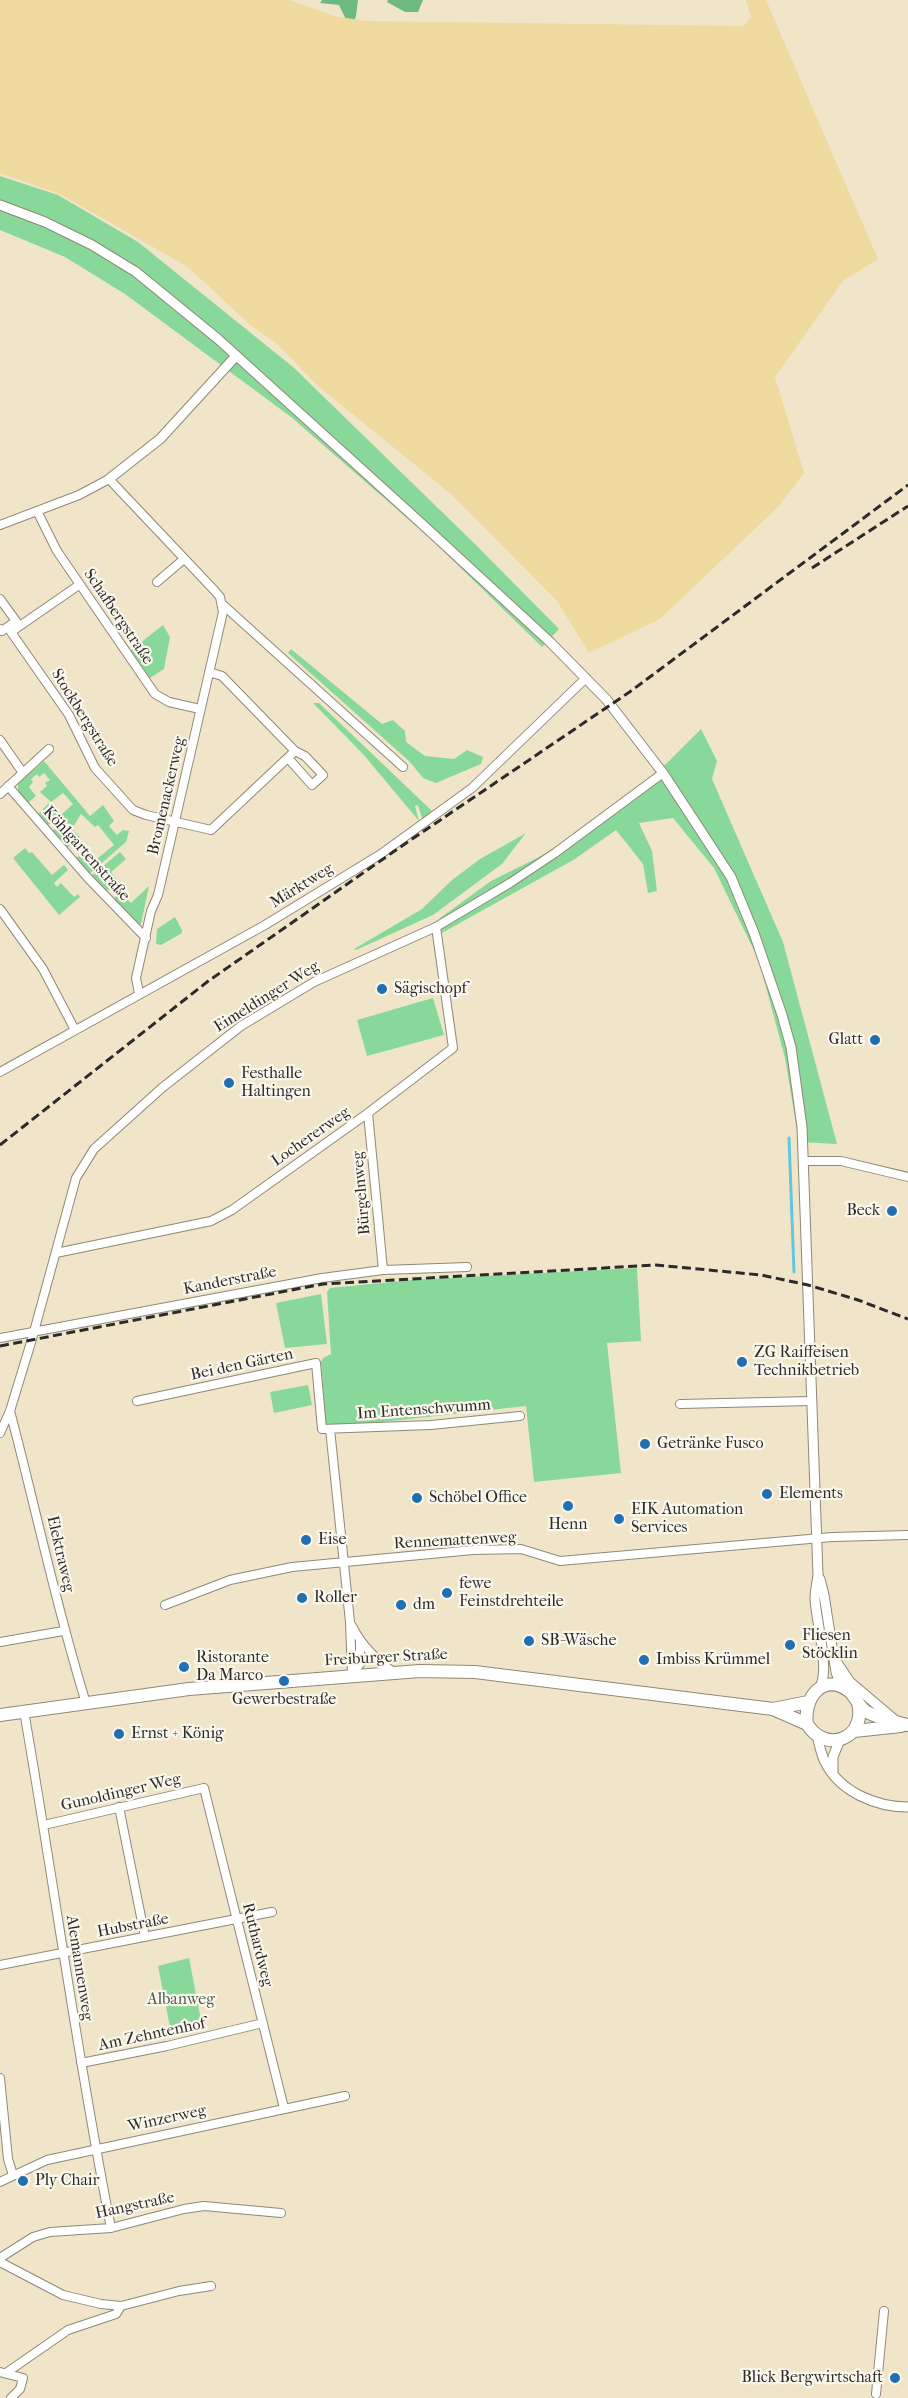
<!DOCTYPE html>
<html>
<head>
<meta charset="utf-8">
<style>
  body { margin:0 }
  canvas { display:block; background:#f1e5c9 }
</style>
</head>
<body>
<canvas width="908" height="2398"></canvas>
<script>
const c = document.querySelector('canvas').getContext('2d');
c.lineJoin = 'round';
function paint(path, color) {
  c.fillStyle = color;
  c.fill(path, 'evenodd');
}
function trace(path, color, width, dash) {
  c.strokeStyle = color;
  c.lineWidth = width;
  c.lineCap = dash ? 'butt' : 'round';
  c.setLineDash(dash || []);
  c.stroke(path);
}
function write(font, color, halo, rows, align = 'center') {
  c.font = font + ' "IM FELL French Canon",serif';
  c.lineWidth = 4.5;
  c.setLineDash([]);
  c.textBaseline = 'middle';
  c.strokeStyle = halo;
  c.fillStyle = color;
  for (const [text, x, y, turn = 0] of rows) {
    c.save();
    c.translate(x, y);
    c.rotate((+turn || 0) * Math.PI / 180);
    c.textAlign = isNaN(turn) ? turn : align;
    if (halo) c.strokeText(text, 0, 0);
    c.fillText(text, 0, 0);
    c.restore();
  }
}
paint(new Path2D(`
  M0 176 58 195 138 242 293 367 476 545 559 629 542 647 431 539 291 417 125 294 65 257 0 230Z
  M163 625 170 637 164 669 150 678 130 651Z
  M291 649 382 724 393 720 405 731 406 742 425 756 454 759 467 750 483 757 481 764 436 783 423 778 410 762 288 653Z
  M313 703H319L432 811 423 821 418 805 415 806 419 821 363 754Z
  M701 729 717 761 712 779 783 942 837 1144 799 1142 785 1058 759 961 714 868 673 818 639 823 652 851 657 891 648 893 643 864 616 830 575 859 442 933 440 918 491 881 565 844 620 810Z
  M44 761 90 816 103 805 114 821 109 826 117 835 123 830 129 831 126 842 89 874 76 858 85 853 93 862 114 845 98 825 95 827 81 814 72 829 80 837 67 848 52 831 60 825 63 827 68 824 61 815 73 804 63 793 51 802 40 792 47 786 45 783 50 780 44 773 39 777 37 774 31 779 33 782 29 787 36 796 28 803 18 790V784Z
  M49 803 60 815 48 825 38 814Z
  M526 833 502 864 433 915 356 950 354 949 422 909 452 880 480 859Z
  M25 848 29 853 32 852 52 875 64 865 68 870 54 883 57 887 61 883 74 897 78 894 80 897 59 915 13 858Z
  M120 852 126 859 111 872 119 882 109 890H105L91 876Z
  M149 886 141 924 136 925 114 900 115 897 122 894 131 903Z
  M175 917 182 930V933L161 945 156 944 157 929Z
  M433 998 444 1035 367 1056 357 1020Z
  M637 1268 641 1341 607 1343 621 1473 534 1482 526 1406 355 1425 326 1424 321 1362 323 1358 331 1354 327 1292 330 1288 411 1280Z
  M321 1294 327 1344 285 1348 276 1303Z
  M308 1385 312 1405 274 1413 270 1392Z
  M189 1958 201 2020 170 2027 158 1966Z`), '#88d999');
paint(new Path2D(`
  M322 0H358L356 16 351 30 339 5 320 3Z
  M388 0H423L418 12H405L387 2Z`), '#6eb981');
paint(new Path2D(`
  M0 0H290L334 16 366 21 744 26 751 17 746 0H766L878 259 843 281 775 377 804 473 779 506 660 619 589 653 557 601 452 495 318 386 277 344 249 324 188 267 60 194 0 173Z`), '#eeda9e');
trace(new Path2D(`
  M789 1138 794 1272`), '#63c6e1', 3);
const minor = new Path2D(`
  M37 511 57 551 155 694 169 702 200 709
  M0 525 79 495 109 479 214 590 220 597 223 612 158 895 151 911 136 978 139 993
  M157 582 184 559
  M79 585 11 632 69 715 95 768 133 810 146 815 211 830 295 751 222 676 209 672
  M0 599 16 621 2 631 0 629
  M222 604 403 767
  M0 740 23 773
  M288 758 312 785 323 775 305 756 295 751
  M8 786 87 877 146 938
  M0 794 49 749
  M0 909 43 969 75 1030
  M0 1072 265 925 381 854 472 788 586 678
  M368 1113 383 1270
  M805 1161H841L908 1177
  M56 1253 211 1221 232 1210 368 1113 453 1048 436 927
  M0 1338 322 1278 383 1270 467 1267
  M137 1401 316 1363 322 1429 431 1425 520 1416
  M680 1404 812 1401
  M10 1411C36 1509 56 1607 86 1703
  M330 1429 350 1622 352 1675
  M0 1433 10 1411 32 1339 76 1178 94 1149 163 1087 241 1026 314 982 436 927 510 883 555 853 663 773
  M165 1605 230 1580 292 1567 473 1550 521 1549 560 1561 832 1537 908 1535
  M352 1626C362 1646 375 1658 393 1672
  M0 1642 63 1631
  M352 1675 360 1664V1641
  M24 1711C54 1883 77 2056 111 2228
  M119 1807 145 1937
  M44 1825 204 1788 284 2108
  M0 1965 272 1912
  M81 2063 167 2046 263 2023
  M0 2078 8 2159 13 2175
  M0 2182 47 2160 345 2096
  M0 2258 33 2237 50 2232 111 2228 184 2209 204 2206 281 2213
  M0 2262 63 2295 101 2304 121 2306 179 2291 211 2286
  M0 2372 23 2378 20 2389 11 2398
  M6 2373 68 2330 116 2314 121 2306
  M876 2394 884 2311`);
const tertiary = new Path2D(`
  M0 205 45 222 92 245 136 272 218 339 422 524 550 642 606 699 663 773 731 877 754 933 782 1015 791 1047 802 1127 818 1575C817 1583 815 1591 815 1599 816 1622 831 1671 819 1689
  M109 479 160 439 236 356
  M820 1579 824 1595 836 1672 839 1681 844 1687
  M838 1664 850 1682 896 1721
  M817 1735C819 1744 821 1754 825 1762 840 1792 876 1807 908 1807
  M833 1772V1757L840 1739`);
const primary = new Path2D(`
  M858 1703C867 1738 826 1755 807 1724 803 1698 823 1672 849 1691 856 1697 859 1708 867 1712 880 1719 894 1721 907 1725
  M773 1709 807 1724
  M0 1715 189 1689 420 1671 475 1672 773 1709 808 1702
  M854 1731 901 1726`);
trace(minor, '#8e887a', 10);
trace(tertiary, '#8e887a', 11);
trace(primary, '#8e887a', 14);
trace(minor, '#fff', 8);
trace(tertiary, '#fff', 9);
trace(primary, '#fff', 12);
trace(new Path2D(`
  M812 568 908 506
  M0 1145 207 982 396 850 631 691 908 485
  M0 1346 323 1284 656 1265 761 1275 808 1285 858 1300 908 1319`), '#2b2b2b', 3, [9, 4.5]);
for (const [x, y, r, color] of [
  [382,989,6,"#1f6fb2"],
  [875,1040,6,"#1f6fb2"],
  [229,1083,6,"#1f6fb2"],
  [892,1211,6,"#1f6fb2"],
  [742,1362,6,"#1f6fb2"],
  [645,1444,6,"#1f6fb2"],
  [767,1494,6,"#1f6fb2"],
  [417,1498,6,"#1f6fb2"],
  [568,1506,6,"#1f6fb2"],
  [619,1519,6,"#1f6fb2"],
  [306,1540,6,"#1f6fb2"],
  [447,1593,6,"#1f6fb2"],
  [302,1598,6,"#1f6fb2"],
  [401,1605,6,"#1f6fb2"],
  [529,1641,6,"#1f6fb2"],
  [790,1645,6,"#1f6fb2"],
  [644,1660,6,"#1f6fb2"],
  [184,1667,6,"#1f6fb2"],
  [284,1681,6,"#1f6fb2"],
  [119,1734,6,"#1f6fb2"],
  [23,2181,6,"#1f6fb2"],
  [895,2378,6,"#1f6fb2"]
]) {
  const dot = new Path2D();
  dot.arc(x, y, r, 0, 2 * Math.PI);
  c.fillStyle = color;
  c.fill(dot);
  trace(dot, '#fbf7ec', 2);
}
write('16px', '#2b2b2b', '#fbf7ec', [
  ["Schafbergstraße",118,617,56],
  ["Stockbergstraße",84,718,58],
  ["Bromenackerweg",167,796,-77],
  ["Köhlgartenstraße",86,854,48],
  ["Märktweg",302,886,-32],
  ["Eimeldinger Weg",267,997,-32],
  ["Lochererweg",311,1137,-35],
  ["Bürgelnweg",362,1193,-95],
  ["Kanderstraße",230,1281,-11],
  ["Bei den Gärten",242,1365,-12],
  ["Im Entenschwumm",424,1410,-4],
  ["Rennemattenweg",455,1541,-3],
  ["Elektraweg",60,1554,77],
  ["Freiburger Straße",386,1658,-3],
  ["Gunoldinger Weg",121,1793,-13],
  ["Hubstraße",133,1926,-11],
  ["Ruthardweg",257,1945,76],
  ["Alemannenweg",79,1968,81],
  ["Am Zehntenhof",152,2035,-12],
  ["Winzerweg",167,2119,-12],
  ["Hangstraße",135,2206,-12]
]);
write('16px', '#2b2b2b', '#fbf7ec', [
  ["Sägischopf",394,989],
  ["Glatt",863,1040,"right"],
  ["Festhalle",241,1074],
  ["Haltingen",241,1092],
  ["Beck",880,1211,"right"],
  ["ZG Raiffeisen",754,1353],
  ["Technikbetrieb",754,1371],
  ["Getränke Fusco",657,1444],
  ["Elements",779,1494],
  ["Schöbel Office",429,1498],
  ["EIK Automation",631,1510],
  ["Services",631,1528],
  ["Henn",568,1525,"center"],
  ["Eise",318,1540],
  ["fewe",459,1584],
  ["Feinstdrehteile",459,1602],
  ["Roller",314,1598],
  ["dm",413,1605],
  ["Fliesen",802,1636],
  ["Stöcklin",802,1654],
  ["SB-Wäsche",541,1641],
  ["Ristorante",196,1658],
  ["Da Marco",196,1676],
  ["Imbiss Krümmel",656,1660],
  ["Gewerbestraße",284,1700,"center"],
  ["Ernst + König",131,1734],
  ["Ply Chair",35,2181],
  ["Blick Bergwirtschaft",883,2378,"right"]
], 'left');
write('16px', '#475f4c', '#fbf7ec', [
  ["Albanweg",181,2000]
]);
</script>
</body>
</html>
